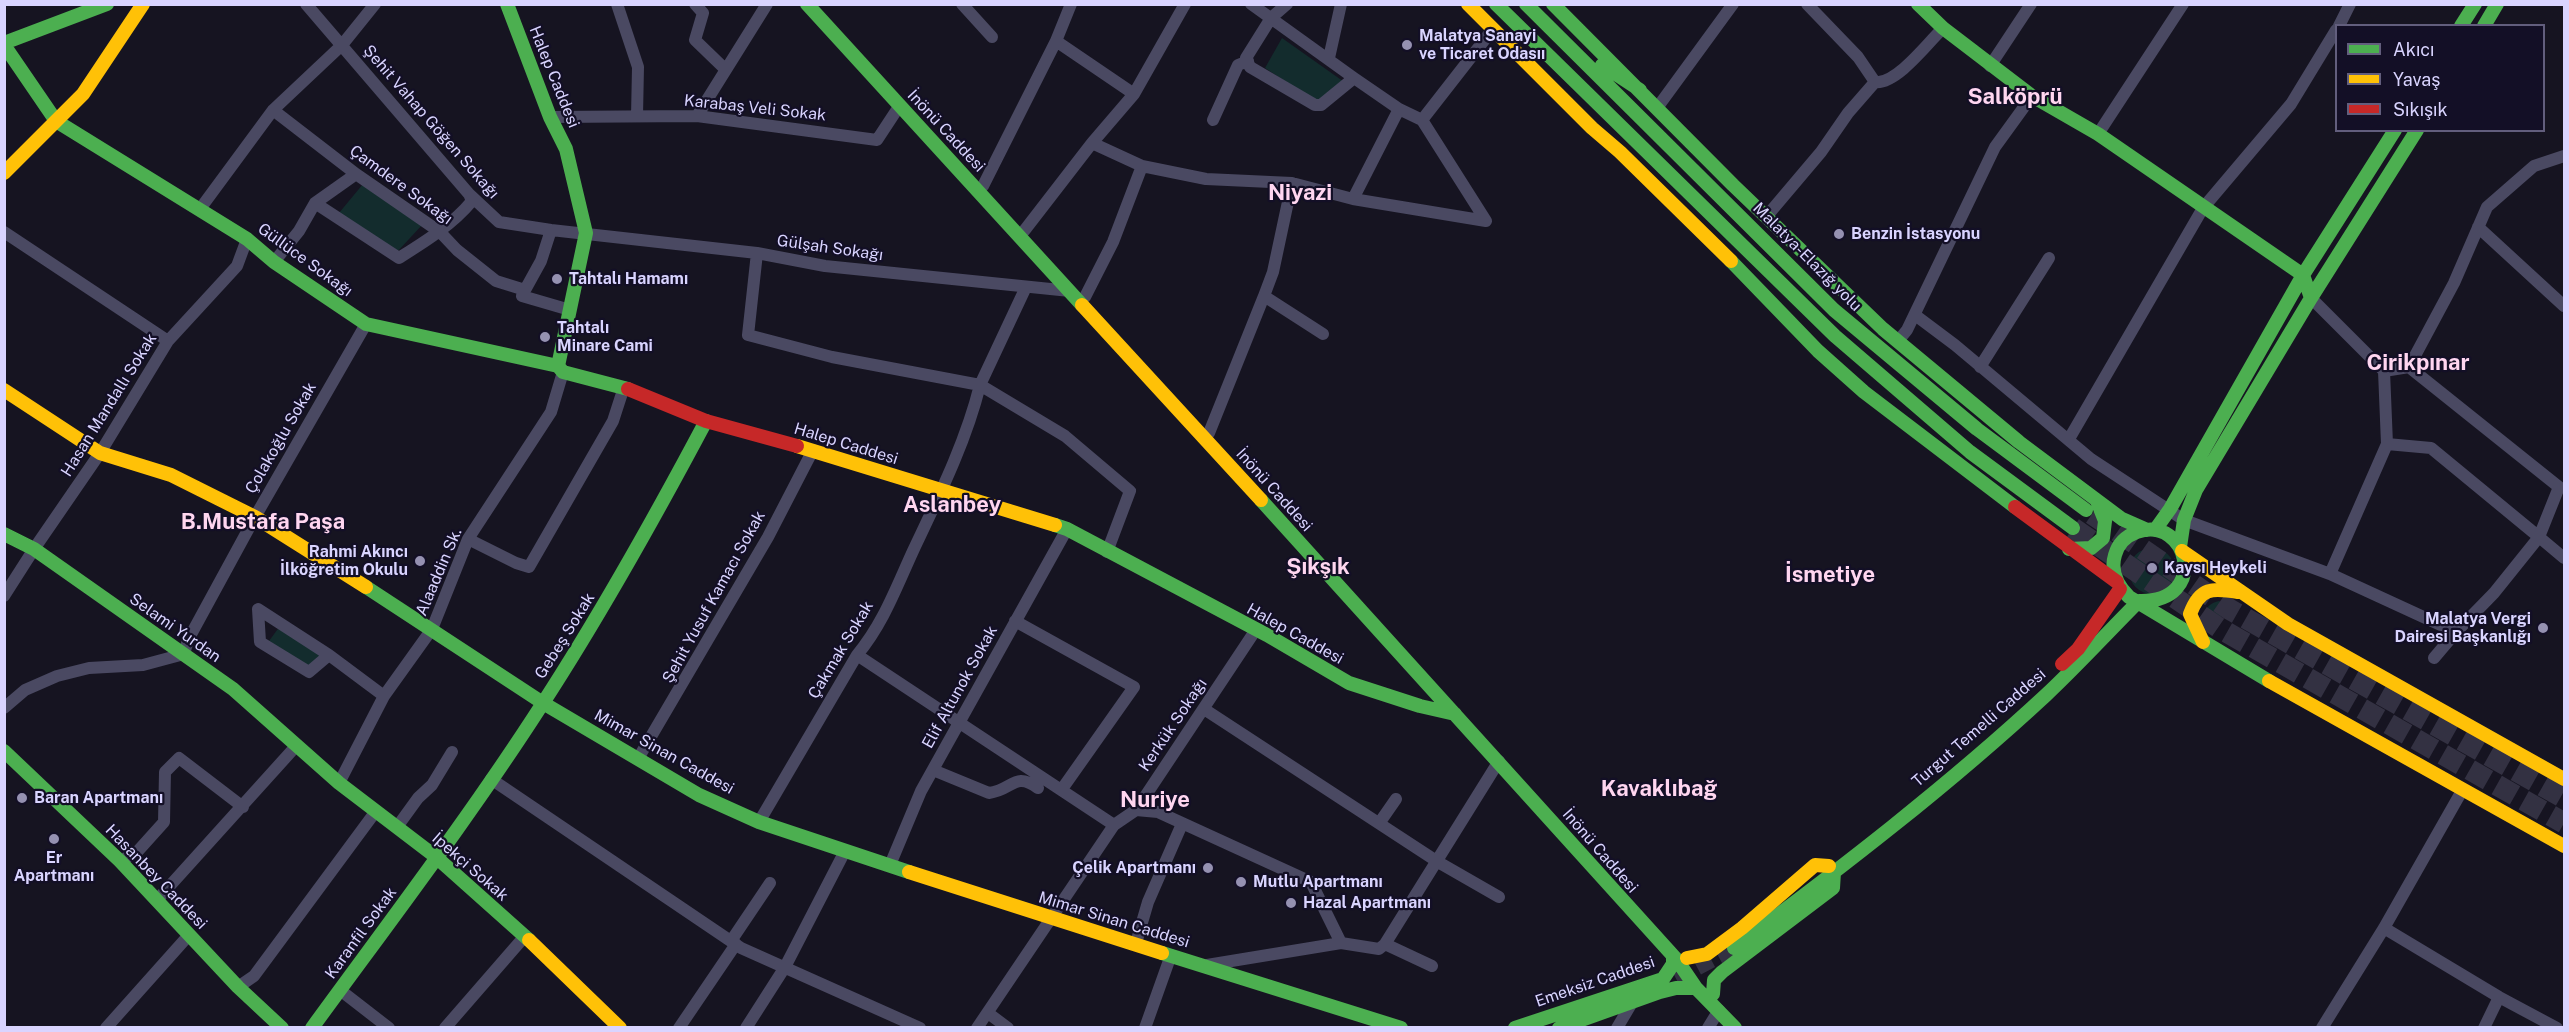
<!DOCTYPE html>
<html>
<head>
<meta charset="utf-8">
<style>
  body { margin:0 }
  #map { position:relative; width:2569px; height:1032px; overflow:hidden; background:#161421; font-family:"Public Sans",sans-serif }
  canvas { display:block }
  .frame { position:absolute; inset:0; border:6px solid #d9d4ff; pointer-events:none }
  .legend { position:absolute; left:2335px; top:24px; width:210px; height:108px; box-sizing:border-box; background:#130f26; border:2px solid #625e7d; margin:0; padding:8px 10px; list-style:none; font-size:18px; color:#d9d4ff }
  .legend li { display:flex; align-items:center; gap:12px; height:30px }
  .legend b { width:30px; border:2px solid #625e7d }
</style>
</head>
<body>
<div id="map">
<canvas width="2569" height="1032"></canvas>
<div class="frame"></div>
<ul class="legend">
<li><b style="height:8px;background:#4caf50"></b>Akıcı</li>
<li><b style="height:8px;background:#ffc107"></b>Yavaş</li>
<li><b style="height:8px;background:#c62828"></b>Sıkışık</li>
</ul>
</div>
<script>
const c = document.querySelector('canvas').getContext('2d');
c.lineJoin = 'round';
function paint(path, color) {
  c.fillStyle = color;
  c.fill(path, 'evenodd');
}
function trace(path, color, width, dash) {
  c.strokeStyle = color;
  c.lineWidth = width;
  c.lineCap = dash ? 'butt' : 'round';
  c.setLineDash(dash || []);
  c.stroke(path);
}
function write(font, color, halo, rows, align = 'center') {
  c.font = font + ' "Public Sans",sans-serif';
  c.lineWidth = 4.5;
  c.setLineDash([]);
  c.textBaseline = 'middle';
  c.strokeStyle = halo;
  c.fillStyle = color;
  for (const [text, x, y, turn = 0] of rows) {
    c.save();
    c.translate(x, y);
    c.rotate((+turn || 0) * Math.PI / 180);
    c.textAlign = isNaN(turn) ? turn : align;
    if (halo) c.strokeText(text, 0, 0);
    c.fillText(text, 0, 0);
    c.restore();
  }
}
paint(new Path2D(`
  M1282 38 1347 84 1323 106 1265 68Z
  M363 184 423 224 397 252 339 213Z
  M2129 571a23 23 0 1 1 46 0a23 23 0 1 1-46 0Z
  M2219 601 2229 604 2212 631C2199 621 2203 604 2219 601Z
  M280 626 323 656 307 668 269 641Z`), '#132c2d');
trace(new Path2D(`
  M1654 988 1664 985 1734 948`), '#333142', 16, [16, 8]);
trace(new Path2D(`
  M2092 514 2229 609 2564 798
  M2073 528 2219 628 2564 823`), '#333142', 21, [21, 10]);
trace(new Path2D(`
  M306 4 469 194 499 222 551 230 757 253 825 266 1070 291
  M617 4 638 67 637 116
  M695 4 703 13 695 40 725 69
  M962 4 992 37
  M1251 4 1354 78 1399 109 1422 120 1486 221
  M1287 4 1271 18 1246 58 1250 67 1315 105H1321L1354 78
  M1807 4 1858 57 1875 82C1896 85 1928 43 1943 28
  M2339 26 2350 4
  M1056 41 1134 94
  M1329 58 1341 4
  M1990 66 2031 4
  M1657 108 1733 4
  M273 110 356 174 440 232 457 250 496 281 525 290 522 296 570 310
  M697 116 767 4
  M550 117 697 116 877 140 900 105
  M1213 120 1238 65 1248 61
  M1422 120 1493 29
  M2098 134 2183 4
  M1092 143 1134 94 1185 4
  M2564 156 2534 166 2487 207 2454 283 2409 367 2559 487 2539 537 2564 558
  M983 186 1056 41 1071 4
  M1353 199 1399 109
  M315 203 399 258C426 241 452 225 472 201L469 194
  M200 209 273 110 342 45 375 4
  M1766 217 1821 152 1848 113 1875 82
  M2478 227 2564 306
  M1024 231 1092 143 1142 166 1206 179 1292 183
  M4 232 168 341
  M757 253 748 335 832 357 980 385 1065 436 1130 491 1107 552
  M274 262 299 231 315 203 356 174
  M525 290 541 261 551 230
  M1264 296 1273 272 1292 183 1353 199 1486 221
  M1085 297 1113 242 1142 166
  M2311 298 2384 371 2387 444 2330 574
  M1915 315 1955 345 2091 459 2184 520 2330 574 2456 632 2494 593 2539 537 2431 448 2387 444
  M1898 341 1907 330 1995 147 2032 96
  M1980 367 2049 258
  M2384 371 2409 367
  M1209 433 1264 296 1323 334
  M2069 439 2203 208 2291 104 2336 30
  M468 539 516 563 529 567 613 421 624 387
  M4 596 34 549 100 453 168 341 237 266 247 239
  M1015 621 1134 687 1062 789
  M329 655 258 609 260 642 309 672 329 655 384 696
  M857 655 1114 825
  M2434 658 2456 632
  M4 708 25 690 57 676 89 668 143 665 184 654 188 640 255 517 366 324
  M1204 709 1438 862 1499 897
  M639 757 768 537 813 450
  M933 770 989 793C1013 790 1014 771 1038 788
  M491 779 741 948 920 1028
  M339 783 384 696 432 629 468 539 551 412 563 372
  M1136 810 1158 812 1311 882 1341 943
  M759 822 857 655C883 624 896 588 913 551 938 498 966 442 980 385L1026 287
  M1380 822 1396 799
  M397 827 418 798 432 785 452 752
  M120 861 137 852 164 822 165 772 179 758 243 807
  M890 865 921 791 1067 529
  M157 900 297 745
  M2384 928 2499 997 2557 1028
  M731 941 770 883
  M1136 943 1148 902 1182 824
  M1385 944 1432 966
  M1207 965 1341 943 1379 949 1385 944 1499 761
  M238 987 254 976 376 811
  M340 990 389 1028
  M988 1013 1008 1028
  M106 1028 189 935
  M445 1028 525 936
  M679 1028 736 944
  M746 1028 785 967 845 851
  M977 1028 1114 825 1136 810 1255 631
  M1145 1028 1171 955
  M1617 1028 1633 1001
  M1708 1028 1719 1010
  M2322 1028 2384 928 2463 789
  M2484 1028 2499 997`), '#4a4962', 12);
trace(new Path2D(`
  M507 4 550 117 566 149 586 233 558 366 563 372 628 389
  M807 4 1082 305
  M1496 4 1835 336 1970 452 2073 528
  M1526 4 1834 310 1977 429 2086 510
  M1553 4 1733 185 1883 329 2019 442 2122 519 2147 530
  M1918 4 1943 28 2032 96 2098 134 2303 275 2311 298
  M2461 26 2475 4
  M2484 26 2497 4
  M4 43 107 4
  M4 45 56 121 247 239 274 262 366 324 558 366
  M1602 65 1640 90
  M1731 261 1818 351 1864 392 2015 507
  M1261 500 1677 960 1696 988 1735 1028
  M1055 525 1067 529 1267 635 1349 683 1420 706 1455 714
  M2155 530 2170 509 2303 275 2395 130
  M4 534 34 549 233 689 339 783 436 857 529 940
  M2180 547 2184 520 2196 490 2311 298 2417 130
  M2069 549 2091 548 2103 538 2105 521 2097 501
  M366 587 543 703 699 795 759 822 909 872
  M2139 601C2211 603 2188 514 2137 532 2126 536 2118 544 2115 555 2110 571 2118 586 2129 597L2269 681
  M4 751 120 861 238 987 282 1028
  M1734 948C1841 868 1948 786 2046 695 2078 665 2108 632 2139 601
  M1162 953 1401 1028
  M1713 994 1714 980 1722 972 1833 888 1834 872
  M312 1028C390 921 471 815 543 703 602 612 655 517 706 421
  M1515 1028 1663 979 1673 964V957
  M1559 1028 1660 992 1676 988H1696`), '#4caf50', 14);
trace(new Path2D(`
  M1468 4 1592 128 1620 152 1731 261
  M4 173 83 94 143 4
  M1082 305 1261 500
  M4 390 100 453 171 475 255 517 366 587
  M797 446 1055 525
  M2182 551 2288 624 2564 779
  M2203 642 2190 614C2200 587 2212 588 2238 592
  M2269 681 2564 846
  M909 872 1162 953
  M529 940 620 1028
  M1687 958 1707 954 1742 928 1815 865 1829 866`), '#ffc107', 14);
trace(new Path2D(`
  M628 389 706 421 797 446
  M2015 507 2117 582
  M2062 664 2078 649 2120 589`), '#c62828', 14);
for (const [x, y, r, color] of [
  [1407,45,6,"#9591b1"],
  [1839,234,6,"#9591b1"],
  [557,279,6,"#9591b1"],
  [545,337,6,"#9591b1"],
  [420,561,6,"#9591b1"],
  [2152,568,6,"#9591b1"],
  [2543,628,6,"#9591b1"],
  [22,798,6,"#9591b1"],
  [54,839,6,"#9591b1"],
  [1208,868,6,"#9591b1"],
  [1241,882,6,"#9591b1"],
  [1291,903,6,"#9591b1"]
]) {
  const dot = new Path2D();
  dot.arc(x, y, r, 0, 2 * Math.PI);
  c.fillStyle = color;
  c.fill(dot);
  trace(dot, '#130f26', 2);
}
write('bold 16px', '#d9d4ff', '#130f26', [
  ["Malatya Sanayi",1419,36],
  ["ve Ticaret Odasıı",1419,54],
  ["Benzin İstasyonu",1851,234],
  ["Tahtalı Hamamı",569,279],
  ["Tahtalı",557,328],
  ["Minare Cami",557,346],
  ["Rahmi Akıncı",408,552,"right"],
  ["İlköğretim Okulu",408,570,"right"],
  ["Kaysı Heykeli",2164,568],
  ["Malatya Vergi",2531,619,"right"],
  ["Dairesi Başkanlığı",2531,637,"right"],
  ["Baran Apartmanı",34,798],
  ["Er",54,858,"center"],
  ["Apartmanı",54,876,"center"],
  ["Çelik Apartmanı",1196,868,"right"],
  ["Mutlu Apartmanı",1253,882],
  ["Hazal Apartmanı",1303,903]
], 'left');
write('16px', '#d9d4ff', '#130f26', [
  ["Halep Caddesi",554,77,68],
  ["Karabaş Veli Sokak",755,108,6],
  ["Şehit Vahap Göğen Sokağı",431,122,49],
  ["İnönü Caddesi",946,131,47],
  ["Çamdere Sokağı",401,185,36],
  ["Gülşah Sokağı",830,248,8],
  ["Malatya-Elazığ yolu",1807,257,45],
  ["Güllüce Sokağı",305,260,36],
  ["Hasan Mandallı Sokak",109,405,-58],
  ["Çolakoğlu Sokak",281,438,-60],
  ["Halep Caddesi",846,444,17],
  ["İnönü Caddesi",1274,490,48],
  ["Alaaddin Sk.",439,572,-67],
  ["Şehit Yusuf Kamacı Sokak",714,597,-61],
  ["Selami Yurdan",175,628,35],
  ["Halep Caddesi",1295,634,29],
  ["Gebeş Sokak",565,636,-58],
  ["Çakmak Sokak",841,650,-59],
  ["Elif Altunok Sokak",960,687,-61],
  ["Kerkük Sokağı",1173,725,-56],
  ["Turgut Temelli Caddesi",1979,728,-41],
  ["Mimar Sinan Caddesi",664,752,29],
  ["İnönü Caddesi",1600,851,49],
  ["İpekçi Sokak",470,867,41],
  ["Hasanbey Caddesi",156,877,46],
  ["Mimar Sinan Caddesi",1114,920,17],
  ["Karanfil Sokak",361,933,-54],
  ["Emeksiz Caddesi",1595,982,-19]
]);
write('bold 22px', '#ffd6f0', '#130f26', [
  ["Salköprü",2015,97],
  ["Niyazi",1300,193],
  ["Cirikpınar",2418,363],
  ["Aslanbey",952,505],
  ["B.Mustafa Paşa",263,522],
  ["Şıkşık",1318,567],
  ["İsmetiye",1830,575],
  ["Kavaklıbağ",1659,789],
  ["Nuriye",1155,800]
]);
</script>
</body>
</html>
